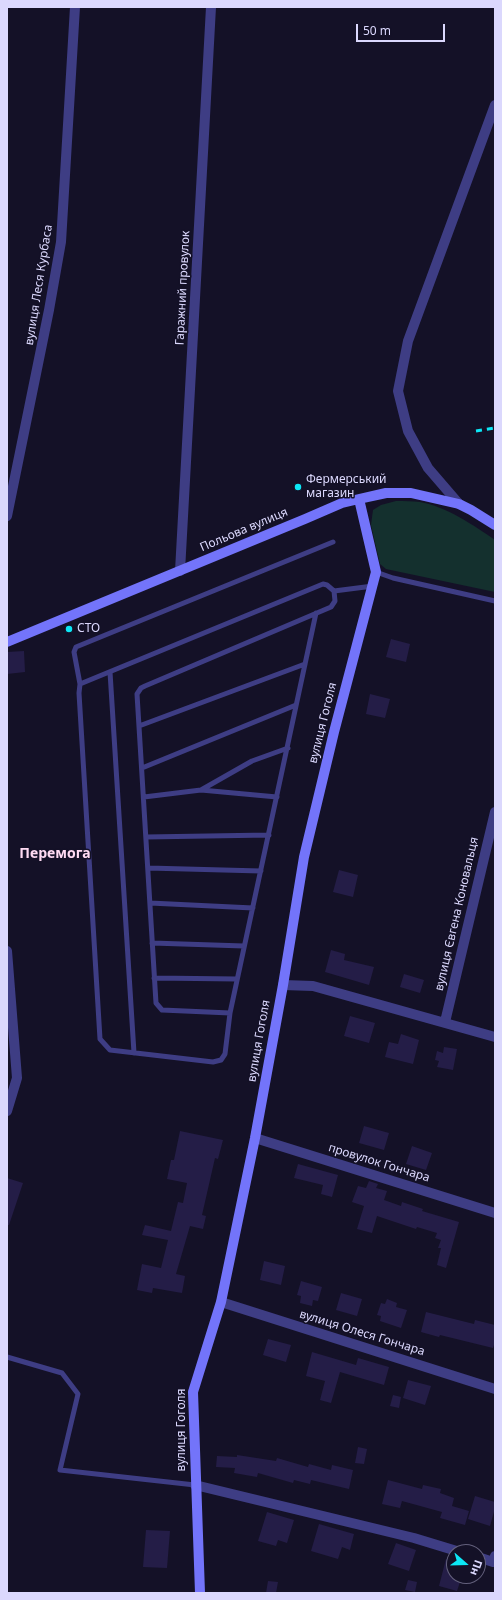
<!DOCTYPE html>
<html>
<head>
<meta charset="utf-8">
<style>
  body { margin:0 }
  #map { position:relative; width:502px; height:1600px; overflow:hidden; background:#141127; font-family:"Noto Sans",sans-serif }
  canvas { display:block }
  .frame { position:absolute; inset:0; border:8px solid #dbd8fd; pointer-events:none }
  .north { position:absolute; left:446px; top:1544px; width:40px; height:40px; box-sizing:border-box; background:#141127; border:1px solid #64617d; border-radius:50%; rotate:110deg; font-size:11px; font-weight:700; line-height:16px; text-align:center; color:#dbd8fd }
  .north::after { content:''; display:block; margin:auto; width:14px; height:18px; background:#0ce7f6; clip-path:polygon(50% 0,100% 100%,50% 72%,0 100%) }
  .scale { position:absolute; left:356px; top:24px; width:89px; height:18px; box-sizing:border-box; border:2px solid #dbd8fd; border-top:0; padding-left:5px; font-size:12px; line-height:14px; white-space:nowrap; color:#dbd8fd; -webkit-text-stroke:3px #141127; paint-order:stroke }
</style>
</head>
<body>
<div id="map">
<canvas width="502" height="1600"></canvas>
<div class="frame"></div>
<div class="north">Пн</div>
<div class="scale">50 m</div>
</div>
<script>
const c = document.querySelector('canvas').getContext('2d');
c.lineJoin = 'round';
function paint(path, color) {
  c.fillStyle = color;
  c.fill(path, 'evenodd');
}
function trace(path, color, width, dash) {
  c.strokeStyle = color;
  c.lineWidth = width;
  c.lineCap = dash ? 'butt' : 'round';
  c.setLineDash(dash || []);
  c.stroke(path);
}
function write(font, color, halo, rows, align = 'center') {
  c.font = font + ' "Noto Sans",sans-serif';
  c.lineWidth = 3;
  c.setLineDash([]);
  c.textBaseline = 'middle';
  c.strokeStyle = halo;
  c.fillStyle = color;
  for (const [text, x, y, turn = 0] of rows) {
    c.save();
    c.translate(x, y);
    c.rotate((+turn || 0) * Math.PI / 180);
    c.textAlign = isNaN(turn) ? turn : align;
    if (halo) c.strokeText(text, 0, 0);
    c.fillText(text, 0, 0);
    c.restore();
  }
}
paint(new Path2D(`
  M396 501C404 501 412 501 420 502 445 506 475 526 495 540V592L386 569 380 564 371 525 373 510 381 505Z`), '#14302e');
paint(new Path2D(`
  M391 639 410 644 406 662 386 657Z
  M24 651 25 672 7 674V652Z
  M370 694 390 699 385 718 366 714Z
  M339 870 358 875 353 897 333 892Z
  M331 950 345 954 344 960 374 967 369 985 325 972Z
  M404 974 424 980 420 993 400 987Z
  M350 1016 375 1023 369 1043 344 1036Z
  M401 1034 419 1040 413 1064 385 1057 389 1042 398 1044Z
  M444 1047 457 1049 453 1070 437 1067 439 1061 435 1060 437 1051 443 1053Z
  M364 1126 389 1133 384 1150 359 1143Z
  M180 1131 223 1140 218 1159 215 1158 202 1215 206 1216 203 1229 190 1226 176 1274 185 1276 182 1293 153 1288 152 1293 137 1290 142 1264 161 1268 168 1240 142 1235 145 1225 171 1231 178 1202 183 1203 187 1183 167 1179 171 1160H174Z
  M412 1146 432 1153 426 1170 406 1164Z
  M298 1164 338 1175 332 1197 321 1194 323 1185 294 1178Z
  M7 1178 23 1183 9 1225H7Z
  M369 1181 378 1184 376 1188 387 1191 384 1200 401 1206 402 1202 423 1209 422 1211 459 1222 446 1268 437 1265 441 1248H438L441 1240 435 1238 437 1233 417 1227 416 1229 377 1216 372 1233 357 1229 364 1206 352 1202 358 1186 366 1188Z
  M264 1261 285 1266 281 1285 260 1280Z
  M301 1281 322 1287 318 1301 313 1300 312 1306 300 1303 301 1296 297 1295Z
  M341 1293 362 1299 357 1316 336 1310Z
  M387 1299 397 1303 396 1307 407 1310 401 1328 380 1321 381 1316 377 1315 381 1303 385 1304Z
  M426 1312 474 1324 475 1320 495 1325V1342L493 1348 440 1335 439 1337 421 1332Z
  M268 1339 291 1345 286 1362 263 1355Z
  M312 1352 356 1365 358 1358 389 1367 384 1385 340 1372 331 1403 320 1400 325 1381 306 1376Z
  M408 1380 431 1386 425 1405 403 1398Z
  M393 1395 401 1397 399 1408 390 1406Z
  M358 1447 367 1449 364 1464 355 1463Z
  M237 1455 276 1461 277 1458 308 1467 309 1464 331 1470 332 1465 353 1470 349 1489 311 1480 310 1484 294 1480 293 1483 258 1473 257 1477 234 1473 235 1468 216 1467 217 1456 237 1457Z
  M388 1480 422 1489 423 1485 441 1489 440 1493 454 1498 452 1506 469 1511 465 1525 440 1518 442 1512 402 1501 400 1508 382 1504Z
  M475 1496 495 1502V1508L490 1526 468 1519Z
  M267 1512 294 1520 287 1543 278 1540 276 1546 258 1541Z
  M319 1524 354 1534 350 1550 342 1547 338 1559 311 1551Z
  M146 1530 170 1531 167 1568 143 1567Z
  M396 1543 416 1550 409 1571 388 1564Z
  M446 1559 454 1561V1576H462L457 1591 439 1586Z
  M408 1580 417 1582 415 1592 405 1590Z
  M268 1581 278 1582 276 1593H266Z`), '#241d47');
trace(new Path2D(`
  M376 572 393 578 495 601
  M316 613 230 1013 225 1054 221 1060 213 1062 110 1050 100 1039 79 693 80 684 323 584 327 585 334 591
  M110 672 134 1053
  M80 684 74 652 76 647 333 542
  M139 726 305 664
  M142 768 296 705
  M201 790 252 761 288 748
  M144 797 201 790 277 797
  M146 837 269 835
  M148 868 261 871
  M150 903 253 908
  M152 943 244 946
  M154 978 237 979
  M230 1013 162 1010 156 1003 137 694 141 688 145 686 331 607 335 601 334 591 373 586
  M7 1357 62 1373 78 1394 60 1470 195 1485`), '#3e3d84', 5);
trace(new Path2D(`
  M459 504 428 468 408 431 398 391 408 341 495 105
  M7 516 49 310 61 242 75 7
  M180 571 211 7
  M7 951 17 1078 7 1111
  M283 985 313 986 495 1037
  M445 1022 495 812
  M255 1138 495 1213
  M221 1302 495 1389
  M195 1485 414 1538 460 1552
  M478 1557 493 1562 495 1556`), '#3e3d84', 10);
trace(new Path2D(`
  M7 642 305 519 342 503 359 499 386 493H411L459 504 471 510 495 525
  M200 1593 193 1392 221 1302 255 1138 283 985 304 857 334 732 376 572 359 499`), '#7374fa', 10);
trace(new Path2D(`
  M476 431 495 428`), '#0ce7f6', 3, [6, 5]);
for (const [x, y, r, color] of [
  [298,487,4,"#0ce7f6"],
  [69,629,4,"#0ce7f6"]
]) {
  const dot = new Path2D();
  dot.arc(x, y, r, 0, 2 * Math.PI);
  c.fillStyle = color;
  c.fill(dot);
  trace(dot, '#141127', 1.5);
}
write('12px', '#dbd8fd', '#141127', [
  ["вулиця Леся Курбаса",39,285,-81],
  ["Гаражний провулок",183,288,-87],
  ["Польова вулиця",244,530,-23],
  ["вулиця Гоголя",323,723,-76],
  ["вулиця Євгена Коновальця",457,914,-77],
  ["вулиця Гоголя",259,1041,-80],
  ["провулок Гончара",379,1163,17],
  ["вулиця Олеся Гончара",362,1333,17],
  ["вулиця Гоголя",182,1430,-90]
]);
write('12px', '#dbd8fd', '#141127', [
  ["Фермерський",306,480],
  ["магазин",306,494],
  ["СТО",77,629]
], 'left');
write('bold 14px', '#fedaf2', '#141127', [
  ["Перемога",55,854]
]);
</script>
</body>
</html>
